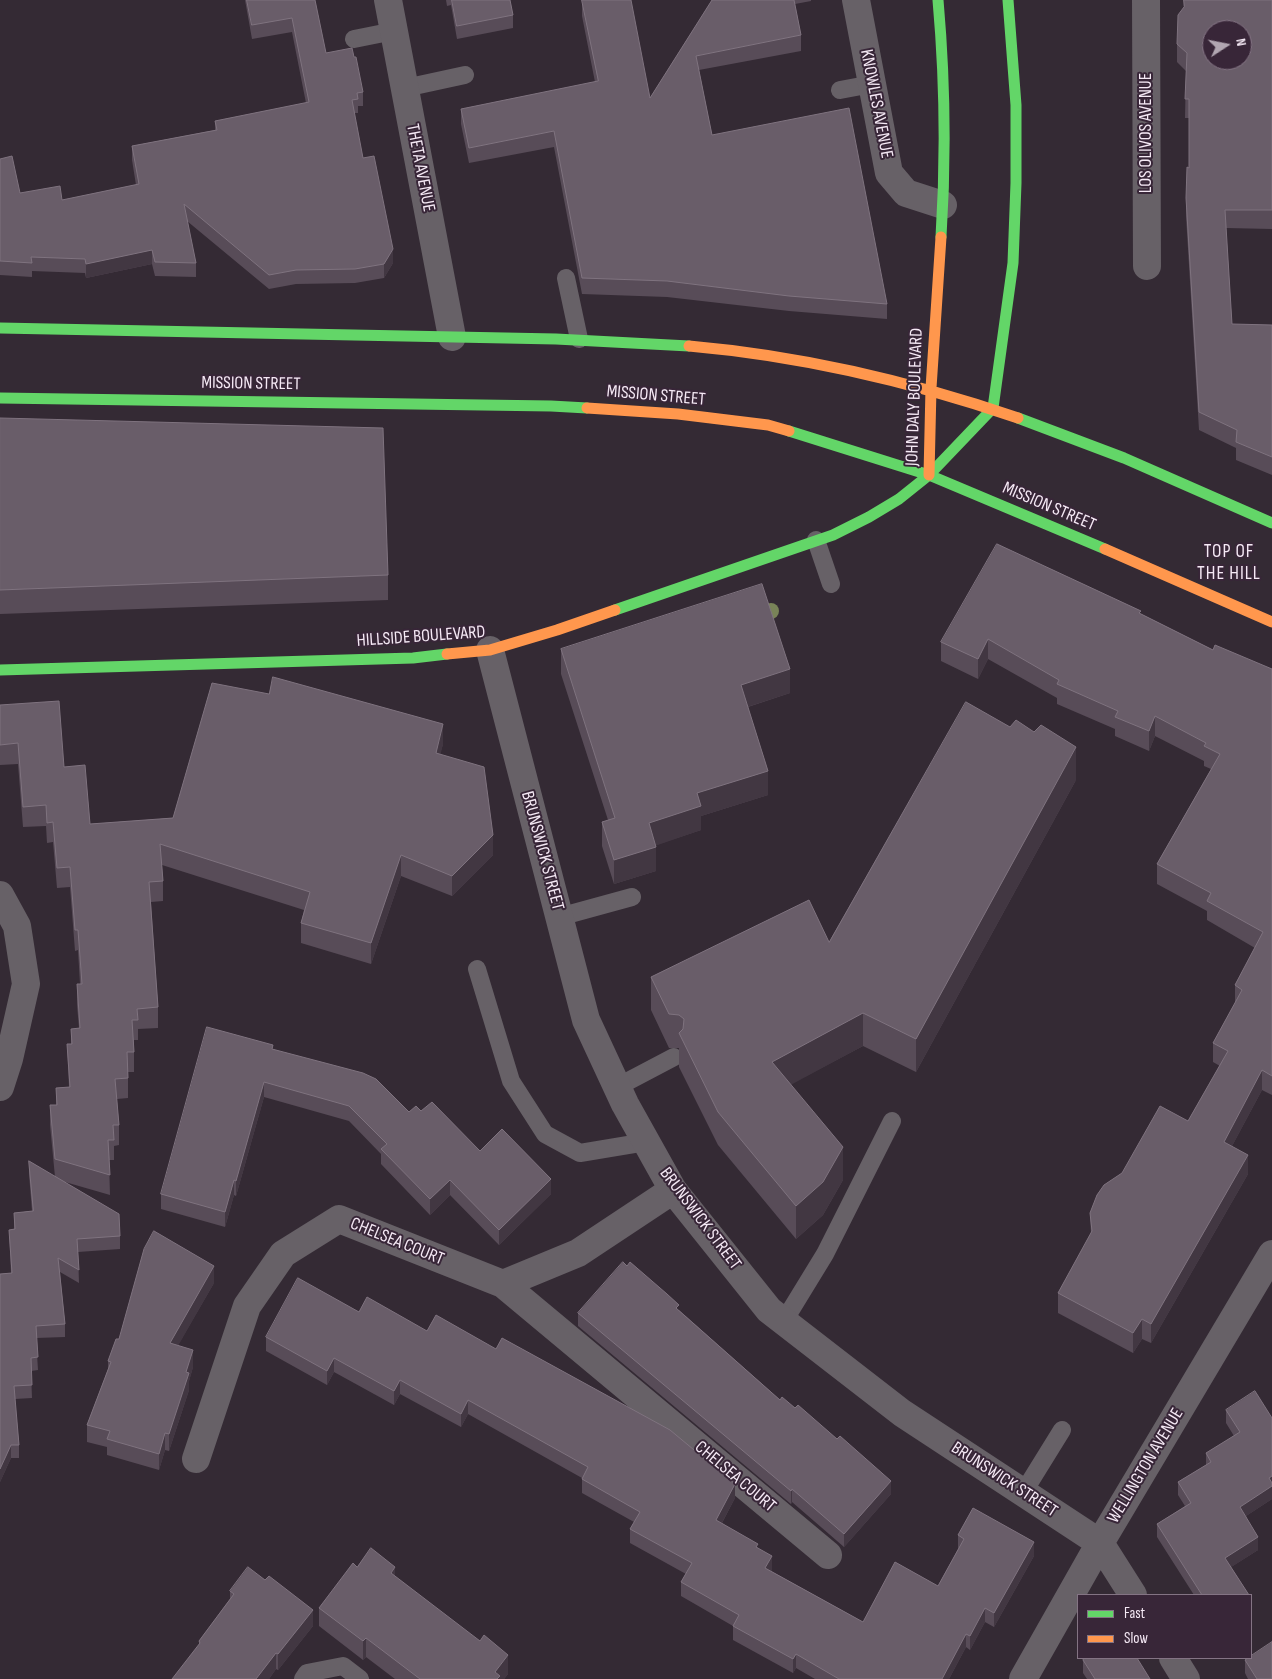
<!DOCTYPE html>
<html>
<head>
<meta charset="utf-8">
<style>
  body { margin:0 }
  #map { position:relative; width:1272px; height:1679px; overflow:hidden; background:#342a34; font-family:"Sofia Sans Condensed",sans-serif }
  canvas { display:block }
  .legend { position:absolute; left:1077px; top:1594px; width:175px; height:65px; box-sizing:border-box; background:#382638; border:1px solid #847484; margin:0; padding:6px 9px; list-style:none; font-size:15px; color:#f5e9f5 }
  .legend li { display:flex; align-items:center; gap:10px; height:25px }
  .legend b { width:25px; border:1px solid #847484 }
  .north { position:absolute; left:1202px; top:20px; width:50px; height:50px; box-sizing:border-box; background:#382638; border:1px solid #847484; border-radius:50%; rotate:79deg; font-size:14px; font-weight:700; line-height:20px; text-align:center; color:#f5e9f5 }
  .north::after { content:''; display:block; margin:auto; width:18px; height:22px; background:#b1a6b1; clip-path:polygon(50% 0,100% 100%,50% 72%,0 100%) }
</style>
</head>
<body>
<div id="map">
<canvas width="1272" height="1679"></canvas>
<ul class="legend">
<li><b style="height:6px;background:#63d668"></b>Fast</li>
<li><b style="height:6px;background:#ff974d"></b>Slow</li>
</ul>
<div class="north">N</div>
</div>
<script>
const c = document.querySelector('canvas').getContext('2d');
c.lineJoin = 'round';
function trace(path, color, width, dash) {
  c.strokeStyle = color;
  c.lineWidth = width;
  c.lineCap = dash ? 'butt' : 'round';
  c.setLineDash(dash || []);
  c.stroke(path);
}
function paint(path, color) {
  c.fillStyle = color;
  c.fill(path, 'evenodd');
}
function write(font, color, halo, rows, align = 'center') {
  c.font = font + ' "Sofia Sans Condensed",sans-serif';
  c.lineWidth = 4;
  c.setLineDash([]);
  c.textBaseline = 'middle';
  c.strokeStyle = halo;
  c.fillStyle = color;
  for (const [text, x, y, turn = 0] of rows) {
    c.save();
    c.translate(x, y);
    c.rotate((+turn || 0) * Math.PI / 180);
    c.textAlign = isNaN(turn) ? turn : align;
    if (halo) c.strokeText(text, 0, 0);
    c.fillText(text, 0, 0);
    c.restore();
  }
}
trace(new Path2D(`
  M354 39 394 31
  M405 88 465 75
  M840 90 872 84
  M566 278 579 339
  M816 540 831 584
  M559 917 632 897
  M477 969 511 1081 545 1134 580 1153 646 1142
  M617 1087 674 1057
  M784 1321 825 1254 892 1121
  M1023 1493 1062 1430
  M303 1679 307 1673 343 1666 360 1679`), '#676167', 18);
trace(new Path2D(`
  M388 0 452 337
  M856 0 889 173 906 193 943 205
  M1146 0 1147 266
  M490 650 586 1020 625 1104 673 1190 769 1310 902 1413 1100 1543 1133 1595
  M0 895 17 926 26 984 9 1059 0 1087
  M503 1284 828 1555
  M196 1459 247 1306 283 1254 339 1219 503 1284 578 1253 673 1190
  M1173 1658 1186 1679
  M1023 1679 1100 1543 1272 1254`), '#676167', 28);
trace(new Path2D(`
  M938 0C945 79 946 159 941 237
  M0 328 556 339 689 346
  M0 398 551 406 587 408
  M1018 418 1124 458 1272 523
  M789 431 929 475 1105 549
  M929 475 993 408 1013 263 1016 183V105L1008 0
  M615 610 833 535 869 517 899 499 929 475
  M0 670 413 658 447 654`), '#63d668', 11);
trace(new Path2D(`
  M689 346C803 356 910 381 1018 418
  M587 408 678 414 768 425 789 431
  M929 475 931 388 941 237
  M1105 549 1272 622
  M447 654 490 650 557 630 615 610`), '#ff974d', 11);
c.fillStyle = '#798358';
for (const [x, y] of [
  [771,611]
]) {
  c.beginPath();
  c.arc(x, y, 8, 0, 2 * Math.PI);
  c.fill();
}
paint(new Path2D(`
  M245 0H315L326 53 363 92V106H358V113H354L363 158 393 263 384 278 355 283 296 284 269 289 187 221 196 263V277L155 276 152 264 86 278 85 273 32 271V277L0 275V159L20 193 62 200 136 185 132 160V146L215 130V121L306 103 292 32 252 39Z
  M446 0H510L513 15V28L457 39 451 5 447 6Z
  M582 0 650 98 712 0H811V1L795 4 801 35V51L699 70 712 135 887 304V319L789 311 667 297 582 294 554 147 469 163 461 124V109L595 82 582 16Z
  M1272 0V229L1226 228 1232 324 1272 325V475L1236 460V448L1199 430 1186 216 1187 167 1189 168V118H1185L1186 71 1177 62V44L1184 7Z
  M0 418 388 575V600L0 614Z
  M1141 614 1213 650 1272 669V1095L1262 1090 1232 1146 1248 1174 1151 1343 1142 1339 1133 1353 1058 1313V1293L1091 1234 1090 1213 1122 1173 1188 1121 1220 1066 1213 1062V1043L1235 1003V985L1255 948 1207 920V911L1157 884V864L1211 769 1204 766V761L1155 736 1149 751 1115 736V729L1057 704V698L988 659 978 679 941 661V642Z
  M561 649 790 693 748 707 768 795 701 816V830L656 845V871L614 884 602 846V822L608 820 561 674Z
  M0 705 64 767 90 824 173 818 443 744 440 754 493 855 452 896 401 876 371 964 301 943V923L304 910 162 865 163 881V901L151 902 158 1007V1028L138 1029V1040H134V1072H128V1098L117 1099 119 1125V1145L114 1146V1160H109L110 1195 65 1182 120 1236V1249L78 1252 79 1283 60 1272 65 1324V1337L36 1338 38 1370 31 1371 32 1398 15 1399 19 1445V1458H11L0 1482V1274L11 1273 9 1230 14 1229V1213L32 1211 29 1174V1161L55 1177 50 1125V1105H56V1088L69 1087 67 1044H71V1029L79 1028 77 1005V984H80L78 950 75 951 70 887 57 888 53 842 47 843 46 826 23 827 18 764 0 765Z
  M1076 780 916 1072 863 1046 791 1084 843 1180 823 1215 796 1239 718 1145 679 1067V1048H669L651 1010V977L829 942Z
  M273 1049 409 1112 421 1111 480 1151 551 1194 499 1245 450 1195 430 1215 381 1164V1154L349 1121 264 1097 236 1196 234 1195 225 1227 161 1209V1194Z
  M214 1283 178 1345 193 1367 189 1381V1390L169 1451 165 1450 159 1470 107 1455V1447L87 1442V1425L108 1369V1361L119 1339Z
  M679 1310 780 1400 891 1494 844 1547 792 1502 791 1504 578 1326V1313Z
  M359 1312 427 1331 735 1498 722 1523 758 1548 772 1570 771 1571 863 1622 938 1586 958 1549V1535L1034 1556 994 1627 985 1622 970 1650 966 1647 949 1679H815L796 1668 793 1673 733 1640V1626L681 1596V1582L686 1574 630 1543V1529L634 1522 582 1493V1478L468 1414 461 1427 400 1394 394 1405 334 1372 327 1385 266 1351V1337Z
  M1226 1410 1272 1418V1499L1246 1516 1258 1550 1231 1567 1249 1595H1194L1157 1537V1524L1185 1506 1178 1495V1482L1206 1465V1453L1234 1436 1226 1423Z
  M357 1567 395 1576 508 1674 504 1679H395L366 1657 363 1660 319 1626V1608Z
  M230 1591 313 1626 278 1670 276 1669 269 1679H172L199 1645V1641L230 1599Z
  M1083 1660 1150 1679H1087L1083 1673Z
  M1245 1660 1272 1679H1248L1245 1673Z`), '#584c58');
paint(new Path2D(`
  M393 249V263L384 278V264Z
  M152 250V264L86 278V264Z
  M988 639V659L978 679V659Z
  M790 669V693L741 709V685Z
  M1155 716V736L1149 751V731Z
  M443 724V744L436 773V753Z
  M1076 747V780L916 1072V1039Z
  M768 771V795L701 816V830L649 848V823L697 793Z
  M493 835V855L452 896V876Z
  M656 847V871L614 884V860Z
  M401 855V876L371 964V943Z
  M863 1013V1046L772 1095V1062Z
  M1262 1070V1090L1224 1161V1142Z
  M264 1082V1097L236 1196V1181Z
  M843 1147V1180L823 1215 796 1239V1206Z
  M1248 1155V1174L1151 1343V1324Z
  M551 1179V1194L499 1245V1230Z
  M234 1180V1195L225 1227V1212Z
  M450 1180V1195L430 1215V1199Z
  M214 1266V1283L170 1360V1343Z
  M1142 1319V1339L1133 1353V1333Z
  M193 1350V1367L189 1381V1390L169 1451V1434L186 1372Z
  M334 1358V1372L327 1385V1371Z
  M400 1380V1394L394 1405V1391Z
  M468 1400V1414L461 1427V1414Z
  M165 1433V1450L159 1470V1454Z
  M11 1445V1458L0 1482V1469Z
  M1272 1476V1499L1240 1520V1507L1269 1478Z
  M891 1481V1494L844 1547V1534Z
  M735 1484V1498L716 1534V1520Z
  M792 1489V1502L791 1504V1491Z
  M1258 1537V1550L1225 1571V1558Z
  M1034 1542V1556L994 1627V1613Z
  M772 1556V1570L765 1582V1568Z
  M395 1567V1586L391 1573Z
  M985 1608V1622L970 1650V1636Z
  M313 1610V1626L278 1670V1654Z
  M966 1634V1647L949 1679H942Z
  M366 1638V1657L363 1660V1641Z
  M276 1653V1669L269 1679H256Z
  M796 1654V1668L793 1673V1659Z
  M508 1655V1674L504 1679H495V1672Z`), '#423742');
const building = new Path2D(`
  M247 0H315L326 53 352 48 354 57H356L363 92 357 93 358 99 352 100 363 158 374 156 393 249 384 264 355 269 296 270 269 275 184 204 196 263 155 262 152 250 86 264 85 259 31 257 32 263 0 261V159L12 156 20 193 60 186 62 200 139 184 132 146 217 130 215 121 309 102 292 18 252 25Z
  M452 0H510L513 15 457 26Z
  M582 0H631L650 98 712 0H794L801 35 696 56 712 135 849 108 887 304 789 296 667 281 582 278 554 131 469 148 461 109 598 81Z
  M1184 0H1272V210H1225L1232 324 1272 325V457L1236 442 1237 430 1199 412 1186 198 1187 167 1189 168V99H1185L1187 53 1177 44 1178 15 1184 7ZM1212 30H1242V60H1212Z
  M0 418 383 428 388 575 0 590Z
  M997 544 1141 611 1139 613 1213 650 1215 645 1272 669V1076L1262 1070 1224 1142 1248 1155 1151 1324 1142 1319 1133 1333 1058 1293 1092 1231 1090 1213 1097 1195 1104 1185 1122 1173 1160 1106 1188 1121 1228 1051 1213 1043 1242 990 1235 985 1263 932 1207 901 1211 893 1157 864 1220 754 1204 746 1206 743 1155 716 1149 731 1115 717 1118 711 1057 684 1059 680 988 639 978 659 941 642Z
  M762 584 790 669 741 685 768 771 697 793 701 806 649 823 656 847 614 860 602 822 615 818 561 649Z
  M273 677 443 724 436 753 484 767 493 835 452 876 401 855 371 943 301 923 310 892 160 844 163 881 149 882 158 1007 137 1009 138 1020H132L134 1052H127L128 1078 115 1079 119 1125H113L114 1140H108L110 1175 55 1159 50 1105H57L56 1088 70 1087 67 1044H72L71 1029 80 1028 77 984H82L78 930H75L70 867 57 868 53 822 47 823 46 805 23 807 18 743 0 745V705L59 701 64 767 85 765 90 824 173 818 212 683 269 694Z
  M966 702 1010 727 1016 720 1034 732 1041 725 1076 747 916 1039 863 1013 772 1062 843 1147 823 1182 796 1206 718 1112 679 1033 683 1029 684 1019 679 1015 669 1014 651 977 809 900 829 942Z
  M207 1027 273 1045 272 1049 363 1073 376 1079 409 1112 416 1106 421 1111 432 1102 480 1151 502 1129 551 1179 499 1230 450 1180 430 1199 381 1149 387 1144 349 1106 264 1082 236 1181 234 1180 225 1212 161 1194Z
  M29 1161 119 1214 120 1236 77 1239 79 1270 58 1258 65 1324 36 1326 38 1357 31 1358 32 1385 14 1386 19 1445H11L0 1469V1274L12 1273 9 1230 15 1229 14 1213 33 1211Z
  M154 1231 214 1266 170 1343 193 1350 186 1372 189 1373 169 1434 165 1433 159 1454 107 1439 110 1431 87 1425 111 1362 108 1361 116 1339H119L144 1249Z
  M623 1262 627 1266 630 1262 667 1294 679 1305 676 1308 780 1400 782 1397 795 1408 798 1405 837 1439 840 1436 891 1481 844 1534 792 1489 791 1491 578 1313Z
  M298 1278 359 1312 367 1297 427 1331 436 1315 496 1349 502 1338 670 1430 735 1484 716 1520 758 1544 756 1547 772 1556 765 1568 863 1622 895 1562 938 1586 964 1539 958 1535 973 1508 1034 1542 994 1613 985 1608 970 1636 966 1634 942 1679H839L796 1654 793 1659 733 1626 739 1615 681 1582 692 1563 630 1529 640 1512 582 1479 588 1467 468 1400 461 1414 400 1380 394 1391 334 1358 327 1371 266 1337Z
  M1255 1391 1272 1418V1476L1269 1478 1272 1483V1486L1240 1507 1258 1537 1225 1558 1249 1595H1202L1157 1524 1191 1503 1178 1482 1211 1462 1206 1453 1240 1432 1226 1410Z
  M371 1548 395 1567 391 1573 480 1641 484 1635 508 1655 495 1672 500 1676 497 1679H420L366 1638 363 1641 319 1608 353 1563 357 1567Z
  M248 1567 265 1580 269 1576 313 1610 278 1654 276 1653 256 1679H172L200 1643 199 1641 234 1594 230 1591Z
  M1272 1642V1679H1257L1245 1660 1248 1658H1251V1656Z
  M1087 1658H1137L1150 1679H1095L1083 1660Z`);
paint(building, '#695d69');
trace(building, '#7f737f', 1);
write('18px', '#f5e9f5', '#382638', [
  ["KNOWLES AVENUE",876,104,79],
  ["LOS OLIVOS AVENUE",1146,133,-90],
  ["THETA AVENUE",420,168,79],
  ["MISSION STREET",251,384,1],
  ["MISSION STREET",656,396,5],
  ["JOHN DALY BOULEVARD",915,397,-88],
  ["MISSION STREET",1049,507,23],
  ["HILLSIDE BOULEVARD",421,637,-4],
  ["BRUNSWICK STREET",542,851,75],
  ["BRUNSWICK STREET",700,1219,53],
  ["CHELSEA COURT",397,1242,22],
  ["WELLINGTON AVENUE",1146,1466,-59],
  ["CHELSEA COURT",735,1477,40],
  ["BRUNSWICK STREET",1004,1480,33]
]);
c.letterSpacing = '1px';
write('19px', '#f5e9f5', '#382638', [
  ["TOP OF",1229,552],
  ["THE HILL",1229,574]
]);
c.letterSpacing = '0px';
</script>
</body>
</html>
